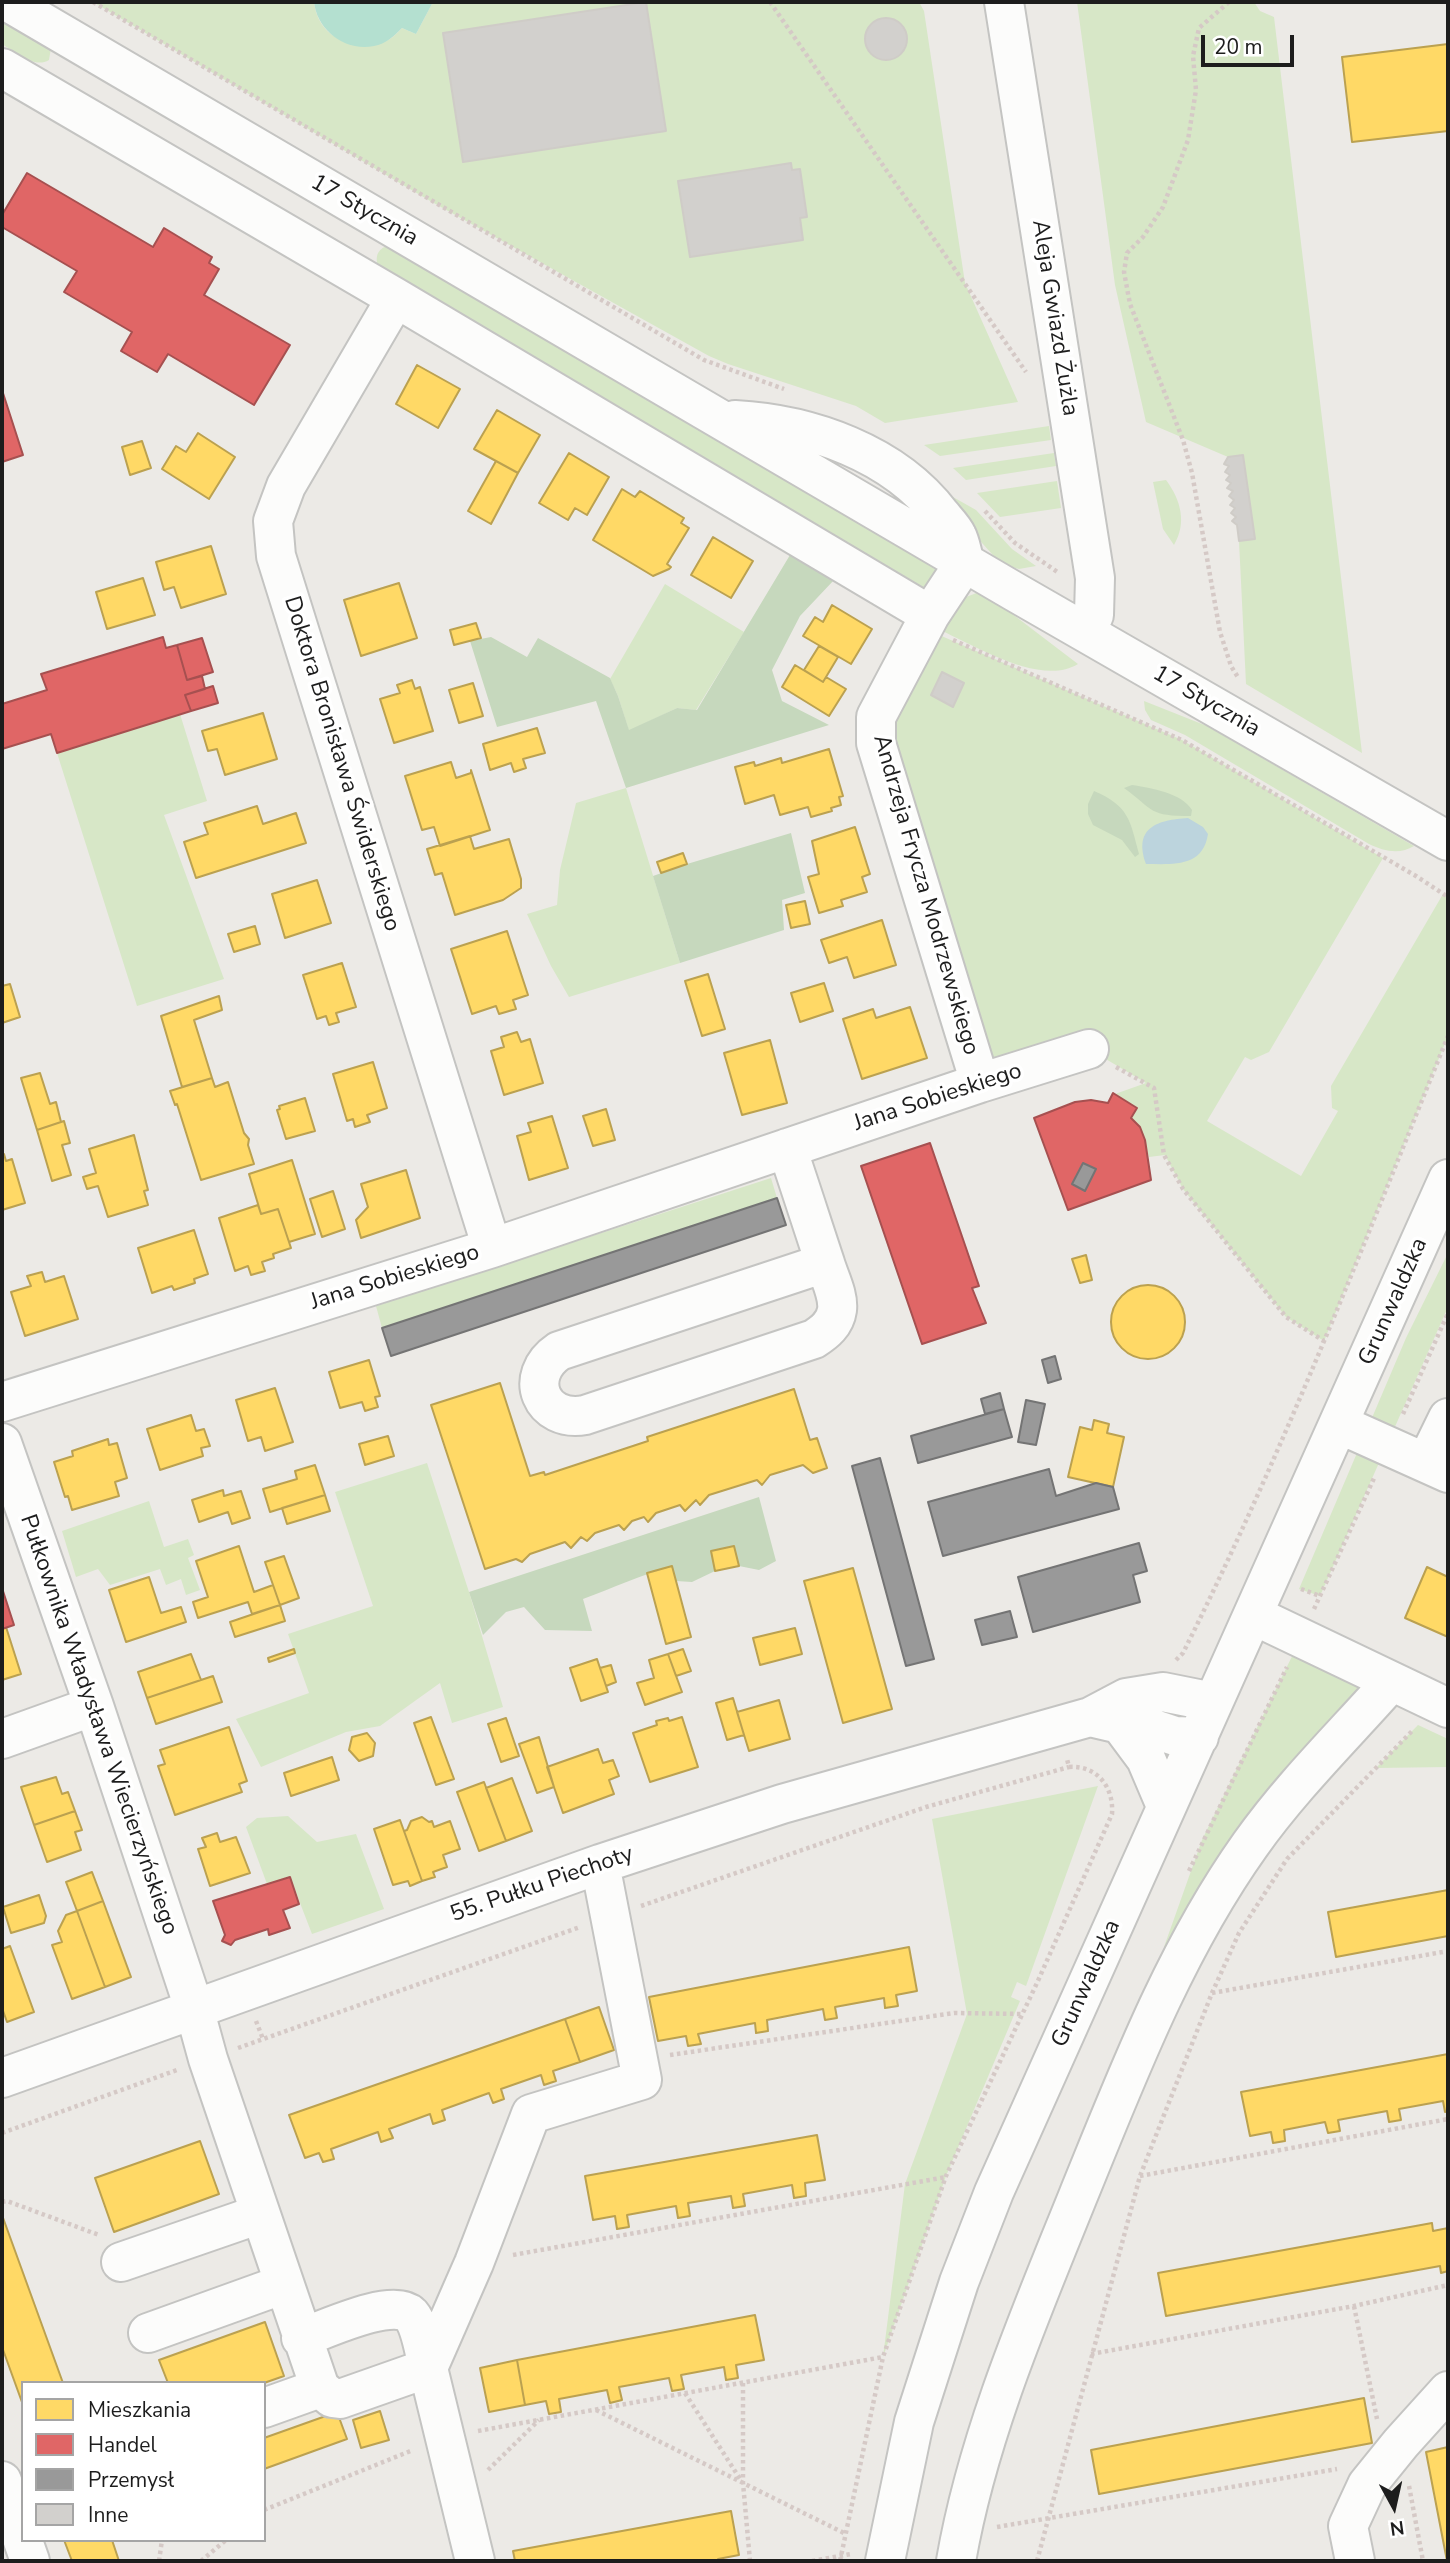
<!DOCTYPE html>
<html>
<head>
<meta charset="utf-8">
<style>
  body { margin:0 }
  #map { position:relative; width:1450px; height:2563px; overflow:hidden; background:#eceae6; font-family:"Nunito Sans",sans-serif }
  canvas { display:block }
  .frame { position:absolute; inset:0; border:4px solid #1d1d1d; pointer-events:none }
  .legend { position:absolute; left:21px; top:2381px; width:245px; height:161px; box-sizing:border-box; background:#fff; border:2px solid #a5a5a5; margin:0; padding:9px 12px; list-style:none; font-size:21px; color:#1d1d1d }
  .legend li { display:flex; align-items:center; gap:14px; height:35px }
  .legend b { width:35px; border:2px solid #a5a5a5 }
  .north { position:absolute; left:1359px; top:2472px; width:70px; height:70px; -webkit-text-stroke:5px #fff; paint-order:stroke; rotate:172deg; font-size:19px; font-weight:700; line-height:28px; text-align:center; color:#1d1d1d }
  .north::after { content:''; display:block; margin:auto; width:24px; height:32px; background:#1d1d1d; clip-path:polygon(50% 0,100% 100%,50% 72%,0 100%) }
  .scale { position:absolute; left:1201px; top:35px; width:93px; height:32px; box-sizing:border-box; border:4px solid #1d1d1d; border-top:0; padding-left:9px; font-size:21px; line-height:24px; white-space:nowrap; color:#1d1d1d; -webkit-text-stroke:5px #fff; paint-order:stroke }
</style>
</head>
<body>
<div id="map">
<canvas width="1450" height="2563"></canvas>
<div class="frame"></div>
<ul class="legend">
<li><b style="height:19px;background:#ffd966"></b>Mieszkania</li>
<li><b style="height:19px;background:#e06666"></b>Handel</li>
<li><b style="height:19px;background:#999"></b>Przemysł</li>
<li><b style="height:19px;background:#d2d0cd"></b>Inne</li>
</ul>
<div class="north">N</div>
<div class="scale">20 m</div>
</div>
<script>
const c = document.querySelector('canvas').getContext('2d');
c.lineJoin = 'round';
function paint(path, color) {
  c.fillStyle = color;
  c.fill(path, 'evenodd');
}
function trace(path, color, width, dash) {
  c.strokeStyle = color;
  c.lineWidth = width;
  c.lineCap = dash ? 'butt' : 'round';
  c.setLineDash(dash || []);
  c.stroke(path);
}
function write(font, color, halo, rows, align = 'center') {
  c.font = font + ' "Nunito Sans",sans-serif';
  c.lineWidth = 7;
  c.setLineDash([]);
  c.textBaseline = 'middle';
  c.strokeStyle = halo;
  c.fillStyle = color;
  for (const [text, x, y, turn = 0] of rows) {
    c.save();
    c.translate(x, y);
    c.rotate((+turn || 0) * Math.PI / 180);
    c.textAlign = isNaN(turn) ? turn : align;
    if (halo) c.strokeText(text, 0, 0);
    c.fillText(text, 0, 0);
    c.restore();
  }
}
paint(new Path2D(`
  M93 2H314C318 38 352 51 385 41 391 40 397 33 402 28L416 34 433 2H919L924 11 965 283 1018 402 885 423 856 406 728 364 709 356 432 202Z
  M1077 2H1254L1260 11 1274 17 1362 753 1246 684 1239 541 1255 538 1243 456 1228 457 1146 422 1115 285Z
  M2 14 51 48 49 60C34 69 15 52 2 44Z
  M393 244 936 565 939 572 931 585 923 587 378 267C374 253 380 247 393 244Z
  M1049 426 1051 440 940 456 924 445Z
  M1054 453 1056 466 966 480 953 468Z
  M1166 480C1181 500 1187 523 1174 545L1163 529 1153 482Z
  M1057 481 1061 508 1000 517 977 493Z
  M937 488 976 510 1012 549 1036 566 1019 569 1001 564 935 491Z
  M665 584 744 632 696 710 677 708 629 731 618 696 610 679Z
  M979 592 990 597 1078 664C1041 687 976 646 940 630L961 599Z
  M923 628 1182 740 1383 858 1269 1052 1251 1060 1245 1057 1207 1121 1301 1176 1338 1111 1332 1108 1331 1086 1443 894 1448 897V1036L1324 1341 1286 1317 1183 1189 1165 1155 1149 1157 1140 1126 1131 1118 1137 1107 1115 1094 1146 1083 1089 1049 980 1083 876 743Z
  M1144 701 1207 726 1414 846C1400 855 1383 851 1369 844L1185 735 1151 720 1145 710Z
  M180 714 207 801 164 815 224 979 137 1006 57 753Z
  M626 788 680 963 569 997 551 966 527 914 557 905 560 870 576 803Z
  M771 1178 777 1198 382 1328 376 1306Z
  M1448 1253V1307L1320 1596 1299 1589 1406 1338Z
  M427 1463 469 1592 503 1707 452 1723 440 1683 380 1726 346 1732 261 1767 236 1719 309 1693 288 1634 373 1606 335 1492Z
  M149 1501 164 1547 188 1539 194 1555 188 1558 200 1590 186 1595 181 1579 166 1585 160 1569 110 1585 98 1569 76 1577 62 1531Z
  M1301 1638 1391 1682 1184 1955 1164 1947 1202 1840Z
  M1418 1725 1448 1739V1767L1376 1768Z
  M1098 1786 1026 1986 1017 1982 1011 1997 1020 2001 946 2176 883 2357 905 2184 967 2014 932 1819Z
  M288 1816 317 1842 356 1834 384 1909 312 1934 290 1877 267 1884 246 1827 257 1818Z`), '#d7e7c7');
paint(new Path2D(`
  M790 555 834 580 800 616 772 670 782 701 829 725 626 788 596 701 497 727 470 641 491 637 527 657 538 638 610 678 618 696 629 730 677 708 697 710Z
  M1132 785C1151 788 1182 793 1192 810L1191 816C1149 816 1155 811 1124 788Z
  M1094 791C1129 806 1130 820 1139 854L1135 857 1122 840 1093 825 1088 814V804Z
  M791 833 805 893 782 900 784 930 680 963 653 876 687 864Z
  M759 1497 776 1561 759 1570 739 1566 734 1546 711 1551 715 1571 692 1582 676 1581 672 1566C641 1575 613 1588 583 1599L592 1631 545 1630 524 1607 506 1612 483 1635 469 1592Z`), '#c6d8bd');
paint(new Path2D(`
  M314 2H433L416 34 402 28C394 36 386 44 374 46 345 52 317 30 314 2Z`), '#b4e0d0');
paint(new Path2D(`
  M1188 818 1203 827 1208 834C1203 868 1172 864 1146 864 1133 827 1158 820 1188 818Z`), '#bcd4dd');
const homes = new Path2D(`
  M1448 44V131L1352 142 1342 57Z
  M417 365 460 389 438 428 396 404Z
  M497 410 540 435 518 473 474 449Z
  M198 433 235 457 209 499 162 469 176 446 186 452Z
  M142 441 151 468 130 475 122 447Z
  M569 453 609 477 587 515 575 508 568 520 539 503Z
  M496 461 518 473 491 524 468 511Z
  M622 489 635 497 640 491 684 518 681 523 689 528 667 564 671 567 669 569 653 576 593 540Z
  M713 537 753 561 731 598 691 575Z
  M211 546 226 594 181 608 174 587 164 590 156 562Z
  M143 578 155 615 107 629 96 592Z
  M399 583 417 638 361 656 344 600Z
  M832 605 872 629 851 664 803 636 815 617 823 622Z
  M476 623 481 638 454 645 450 630Z
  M819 646 838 657 823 682 804 670Z
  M795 665 823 682 826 677 846 689 829 716 782 687Z
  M412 680 415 689 420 687 433 731 394 743 380 699 400 693 397 685Z
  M473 683 483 716 459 723 449 690Z
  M263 713 277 759 225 775 217 749 208 751 202 731Z
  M537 728 545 753 523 759 526 768 514 772 511 763 490 770 483 744Z
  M829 749 843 796 839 797 841 805 831 808 832 811 811 817 808 807 780 815 774 795 745 804 735 767 754 762 755 766 781 758 782 763Z
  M451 762 456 778 471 773V770L490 830 440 846 434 827 422 830 405 776Z
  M257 806 263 824 296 813 306 843 196 878 184 842 208 834 204 823Z
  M855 827 870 874 862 877 867 892 841 900 843 906 819 913 808 877 819 874 812 841Z
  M470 836 474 849 509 839 521 879V888L503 900 455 915 442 873 435 875 427 849Z
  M683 853 687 864 661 873 657 862Z
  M317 880 331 923 285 938 272 894Z
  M805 901 810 924 791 928 786 905Z
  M882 920 896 965 854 978 847 957 829 963 821 940Z
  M255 926 260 944 234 952 228 934Z
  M507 931 528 995 513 1000 516 1009 499 1014 496 1006 472 1014 451 949Z
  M342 963 356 1007 336 1013 339 1022 329 1025 326 1016 317 1019 303 975Z
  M708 974 725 1029 702 1036 685 981Z
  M824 983 833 1011 800 1022 791 993Z
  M10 984 20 1017 2 1023V986Z
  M219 996 222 1010 194 1020 212 1078 182 1087 161 1016Z
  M910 1007 927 1058 862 1079 843 1019 873 1009 876 1018Z
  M517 1032 521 1042 530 1039 543 1083 504 1095 491 1051 504 1047 501 1037Z
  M770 1040 787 1103 742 1115 724 1053Z
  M373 1062 387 1108 367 1115 370 1122 355 1127 353 1119 347 1121 333 1074Z
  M40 1073 50 1104 56 1102 61 1122 37 1130 21 1078Z
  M212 1078 215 1087 228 1082 244 1133 249 1139 248 1145 254 1164 201 1180 177 1104 175 1105 170 1091Z
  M305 1098 315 1131 286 1139 277 1110 280 1109 279 1106Z
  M606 1109 615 1140 593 1146 583 1116Z
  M552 1116 568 1168 529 1180 517 1136 531 1132 528 1123Z
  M64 1121 70 1143 62 1145 71 1175 52 1181 37 1130Z
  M134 1135 148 1190 144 1191 148 1205 108 1217 98 1186 87 1189 83 1177 96 1173 89 1149Z
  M2 1154H4L6 1161 12 1159 25 1203 2 1210Z
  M292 1160 315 1234 289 1242 278 1209 261 1214 249 1174Z
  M406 1170 420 1218 361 1238 356 1220 368 1207 361 1184Z
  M333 1191 345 1229 322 1237 310 1199Z
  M258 1205 261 1214 278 1209 291 1248 273 1254 274 1258 262 1262 265 1271 251 1275 248 1266 235 1271 219 1218Z
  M194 1230 208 1274 194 1279 195 1283 174 1290 172 1286 152 1293 138 1248Z
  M1086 1255 1092 1280 1080 1283 1072 1259Z
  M42 1272 45 1282 64 1276 78 1319 25 1336 11 1292 31 1286 27 1276Z
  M1111 1322a37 37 0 1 1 74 0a37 37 0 1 1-74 0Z
  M369 1360 380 1396 375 1397 378 1407 365 1411 362 1402 340 1408 329 1372Z
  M500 1383 530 1476 544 1472 545 1475 648 1441 647 1437 794 1389 810 1440 817 1438 827 1468 813 1473 803 1465 770 1475 762 1485 757 1480 709 1495 700 1505 696 1500 685 1511 680 1505 656 1513 648 1522 644 1517 632 1521 624 1530 619 1525 595 1533 587 1541 581 1537 571 1548 565 1542 530 1554 522 1562 516 1559 485 1569 431 1405Z
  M275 1388 293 1442 265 1451 261 1437 248 1441 236 1400Z
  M191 1415 196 1431 204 1429 210 1446 201 1448 203 1456 160 1470 147 1429Z
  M1094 1420 1109 1424 1107 1433 1124 1437 1113 1487 1068 1477 1080 1427 1092 1430Z
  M388 1436 394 1456 365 1465 359 1444Z
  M108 1439 109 1445 117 1443 127 1478 115 1482 119 1496 72 1510 68 1496 65 1497 54 1462 73 1456 72 1451Z
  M315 1465 325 1495 270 1512 263 1489 297 1479 295 1471Z
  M223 1490 224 1496 241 1491 250 1518 232 1524 228 1512 199 1522 192 1500Z
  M325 1495 330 1511 287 1524 282 1508Z
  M239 1546 254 1592 273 1585 280 1605 252 1614 248 1602 198 1618 193 1602 208 1597 196 1561Z
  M734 1546 739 1566 715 1571 711 1551Z
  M284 1556 299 1598 280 1605 265 1562Z
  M672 1566 691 1637 666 1644 647 1573Z
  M1427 1567 1448 1577V1637L1405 1618Z
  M853 1568 892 1709 843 1723 804 1581Z
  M149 1577 161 1613 181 1607 186 1622 126 1642 109 1590Z
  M280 1605 285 1621 235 1637 230 1622Z
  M6 1627 21 1674 2 1680V1629Z
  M795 1628 802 1654 760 1665 753 1638Z
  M294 1649 295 1653 269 1662 268 1658Z
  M683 1649 691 1671 676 1676 668 1654Z
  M191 1654 201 1680 147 1698 138 1672Z
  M668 1654 682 1692 645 1705 637 1683 654 1678 649 1660Z
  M597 1659 608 1692 581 1701 570 1668Z
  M611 1665 616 1682 606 1686 600 1668Z
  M213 1676 222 1702 156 1724 147 1698Z
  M733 1698 744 1735 727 1740 716 1703Z
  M779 1700 790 1739 749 1751 737 1712Z
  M431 1717 454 1779 436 1785 414 1723Z
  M682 1717 698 1767 650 1782 633 1733 657 1725 656 1721 668 1718 669 1721Z
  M506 1718 519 1756 501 1762 488 1724Z
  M229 1727 247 1781 239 1784 242 1792 175 1815 158 1766 165 1764 160 1750Z
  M367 1733 375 1743 373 1756 359 1761 349 1750 352 1737Z
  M539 1737 554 1787 537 1793 519 1744Z
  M598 1749 603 1763 613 1760 619 1776 609 1780 614 1794 563 1813 547 1767Z
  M332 1757 339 1780 291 1796 284 1773Z
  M56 1777 62 1794 68 1792 75 1811 34 1825 21 1787Z
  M512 1778 532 1831 506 1841 486 1788Z
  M484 1782 506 1841 479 1851 457 1792Z
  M75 1811 82 1830 75 1832 81 1850 47 1862 34 1825Z
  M422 1817 429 1822 432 1821 434 1827 450 1821 460 1849 443 1855 447 1867 433 1872 435 1877 422 1881 404 1831 407 1830 411 1821Z
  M400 1820 422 1881 410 1886 408 1881 393 1885 374 1829Z
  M217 1833 220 1842 236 1837 250 1873 210 1886 198 1849 206 1847 202 1838Z
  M92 1872 103 1901 77 1911 66 1882Z
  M1448 1890V1936L1336 1957 1328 1912Z
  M39 1895 46 1916 44 1923 11 1933 3 1907Z
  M103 1901 131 1977 105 1987 77 1911Z
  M77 1911 105 1987 72 1999 52 1945 62 1942 58 1931 66 1915Z
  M10 1946 34 2012 7 2022 2 2008V1949Z
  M909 1947 917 1991 896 1995 898 2006 885 2008 884 1998 835 2007 837 2018 825 2020 823 2009 767 2020 768 2031 756 2033 755 2023 698 2034 701 2044 688 2046 686 2036 658 2041 649 1997Z
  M599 2007 614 2050 580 2062 565 2019Z
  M565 2019 580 2062 553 2071 556 2081 544 2085 541 2075 501 2089 504 2099 493 2103 489 2093 442 2110 445 2120 433 2124 430 2114 389 2129 393 2138 381 2142 378 2132 331 2149 334 2159 323 2162 319 2153 305 2158 289 2115Z
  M1448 2054V2111L1445 2112 1443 2101 1399 2109 1401 2120 1389 2122 1387 2111 1338 2120 1340 2131 1328 2133 1325 2122 1284 2130 1285 2141 1273 2143 1271 2132 1250 2136 1241 2092Z
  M817 2135 825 2180 805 2183 806 2196 794 2198 792 2185 743 2194 745 2206 733 2208 731 2196 688 2203 690 2216 678 2218 676 2206 627 2215 629 2227 617 2229 615 2216 593 2220 585 2176Z
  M200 2141 219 2194 114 2232 95 2178Z
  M2 2215 63 2383H23V2405L2 2347Z
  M1432 2223 1433 2231 1448 2228V2271L1441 2273 1440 2266 1166 2316 1158 2273Z
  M755 2315 764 2360 736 2365 738 2378 726 2380 724 2367 681 2375 684 2389 672 2391 669 2378 619 2387 622 2400 610 2403 607 2390 559 2399 561 2412 549 2414 546 2401 525 2405 517 2360Z
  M265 2322 284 2376 264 2383H168L159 2360Z
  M517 2360 525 2405 489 2412 480 2368Z
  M1364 2398 1372 2443 1099 2494 1091 2450Z
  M380 2411 389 2440 361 2448 353 2420Z
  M337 2412 347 2439 264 2469V2438Z
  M1448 2447V2561H1447L1426 2452Z
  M731 2511 739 2555 718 2559 719 2561H515L513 2551Z
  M64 2540H112L119 2561H72Z`);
paint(homes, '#ffd966');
trace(homes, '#bba150', 2);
const shops = new Path2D(`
  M27 173 153 247 164 228 212 257 209 263 219 269 204 295 290 345 254 405 168 354 157 372 121 351 132 332 64 292 77 271 2 227V215Z
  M2 390 23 455 2 462Z
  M163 637 166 648 177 645 187 680 202 676 205 689 185 695 191 711 57 753 51 734 2 749V704L47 690 41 674Z
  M202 638 213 672 187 680 177 645Z
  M213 686 218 703 191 711 185 695Z
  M1113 1093 1137 1108 1131 1118 1140 1127 1145 1140 1151 1180 1068 1210 1034 1118 1075 1102 1091 1100 1108 1103Z
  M930 1143 979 1286 972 1288 986 1323 922 1344 861 1166Z
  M2 1588 14 1625 2 1629Z
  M290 1877 299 1904 283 1910 290 1928 269 1935 268 1929 235 1940 231 1945 222 1941 225 1935 213 1901Z`);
paint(shops, '#e06666');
trace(shops, '#a65050', 2);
const industry = new Path2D(`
  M1083 1163 1096 1169 1085 1191 1072 1184Z
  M777 1198 786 1225 391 1356 382 1328Z
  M1055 1356 1061 1379 1048 1383 1042 1360Z
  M1000 1393 1004 1409 985 1414 981 1399Z
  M1026 1400 1045 1404 1036 1445 1018 1442Z
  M1004 1409 1012 1437 918 1463 911 1436Z
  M880 1458 934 1659 906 1666 852 1466Z
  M1049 1469 1056 1496 1096 1483 1113 1487 1119 1509 943 1556 928 1502Z
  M1139 1543 1147 1571 1133 1575 1140 1602 1033 1632 1018 1577Z
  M1010 1611 1017 1637 982 1645 975 1620Z`);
paint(industry, '#999');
trace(industry, '#747474', 2);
const building = new Path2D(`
  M646 2 666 131 463 162 443 33Z
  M865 39a21 21 0 1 1 42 0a21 21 0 1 1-42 0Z
  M791 163 792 170 800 169 807 217 800 218 803 240 690 257 678 181Z
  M1243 455 1255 539 1239 541 1237 525 1232 521 1236 517 1231 513 1235 508 1230 505 1234 500 1229 496 1233 491 1227 488 1231 483 1226 480 1230 475 1225 472 1229 466 1224 464 1228 457Z
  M942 672 964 683 953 707 931 695Z`);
paint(building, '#d2d0cd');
trace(building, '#cfccc7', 2);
const minor = new Path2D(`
  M8 2 1015 592 1448 841
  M1004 2 1095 578 1094 615 1085 632
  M2 68 396 298 930 615
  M396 298 286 486 273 521 276 556 492 1248
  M735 420C810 424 894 453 941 515 946 521 954 529 957 536 961 544 962 554 965 562
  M965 562 930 615 876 717V743L980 1083
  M787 1148C800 1186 812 1224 825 1263 829 1277 839 1295 837 1310 835 1324 825 1332 814 1339L585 1415C541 1423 522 1376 559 1351L825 1263
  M2 1402 492 1248 980 1083 1089 1049
  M1339 1424 1448 1473
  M2 1443 94 1706 194 2008 208 2059 320 2388 332 2398 340 2399 428 2368C425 2354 420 2325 411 2315 393 2297 324 2330 301 2338
  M1426 1463 1448 1418
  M1253 1615 1448 1708
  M1090 1717 1120 1724H1139L1175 1736 1199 1737
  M1120 1724 1146 1759 1166 1806
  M2 1739 94 1706
  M2 2078 600 1864 782 1804 1090 1717 1126 1698 1163 1692 1213 1702
  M121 2262 260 2214
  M148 2333 284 2284
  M264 2408 320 2388
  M2 2481 30 2561
  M475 2561 428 2368 474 2263 531 2114 642 2080 600 1864
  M885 2561 914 2422 959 2282 994 2192 1448 1179
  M956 2561C978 2435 1030 2315 1078 2196 1127 2076 1174 1952 1250 1845 1291 1787 1344 1735 1391 1682
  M1355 2561 1348 2526 1367 2485 1401 2443 1448 2391`);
trace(minor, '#c4c4c2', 42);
trace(new Path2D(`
  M93 2 704 360 784 389
  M770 2 1026 372
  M1229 2 1199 28 1193 56 1196 90 1188 140 1163 207 1143 237 1127 253 1124 272 1130 304 1183 440 1192 473 1220 632 1231 666 1239 679
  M985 511 1015 543 1059 573
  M953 640 1182 740 1416 876 1448 897
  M1116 1067 1154 1088 1164 1155 1183 1189 1286 1317 1324 1341
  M1403 1414 1448 1313
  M1301 1589 1320 1596
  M1314 1609 1375 1476
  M1176 1660 1183 1653C1283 1453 1364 1243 1448 1036
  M1189 1871 1287 1667
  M641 1906 926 1807 1069 1767
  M1212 1993 1448 1951
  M256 2021 263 2039
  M238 2048 580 1927
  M670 2055 954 2013 1022 2014
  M2 2133 177 2070
  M1140 2176 1448 2119
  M2 2202 7 2201 99 2235
  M513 2255 946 2177
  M1354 2306 1377 2419
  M1091 2354 1354 2306 1448 2285
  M743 2383V2483L750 2561
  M685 2393 742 2482
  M596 2410 846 2534
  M478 2431 883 2357
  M488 2470 539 2420
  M1409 2486 1423 2561
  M264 2510 413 2450
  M997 2527 1337 2469
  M159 2561 162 2540
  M201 2561 226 2540
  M812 2561 851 2554
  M840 2561 883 2357 946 2176 1037 1983 1112 1814C1114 1787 1097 1765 1069 1767L1067 1759
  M1037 2561 1140 2176 1212 1993 1239 1933 1287 1859 1414 1729`), '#d5c9c6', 4.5, [3.5, 3.5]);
trace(minor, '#fcfcfb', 38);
write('23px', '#1d1d1d', '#fff', [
  ["17 Stycznia",364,211,30],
  ["Aleja Gwiazd Żużla",1054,318,81],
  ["17 Stycznia",1206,702,30],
  ["Doktora Bronisława Świderskiego",341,764,73],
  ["Andrzeja Frycza Modrzewskiego",925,895,74],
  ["Jana Sobieskiego",938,1098,-18],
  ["Jana Sobieskiego",395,1278,-17],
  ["Grunwaldzka",1394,1302,-66],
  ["Pułkownika Władysława Wiecierzyńskiego",98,1725,71],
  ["55. Pułku Piechoty",542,1885,-19],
  ["Grunwaldzka",1087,1984,-66]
]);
</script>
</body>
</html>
